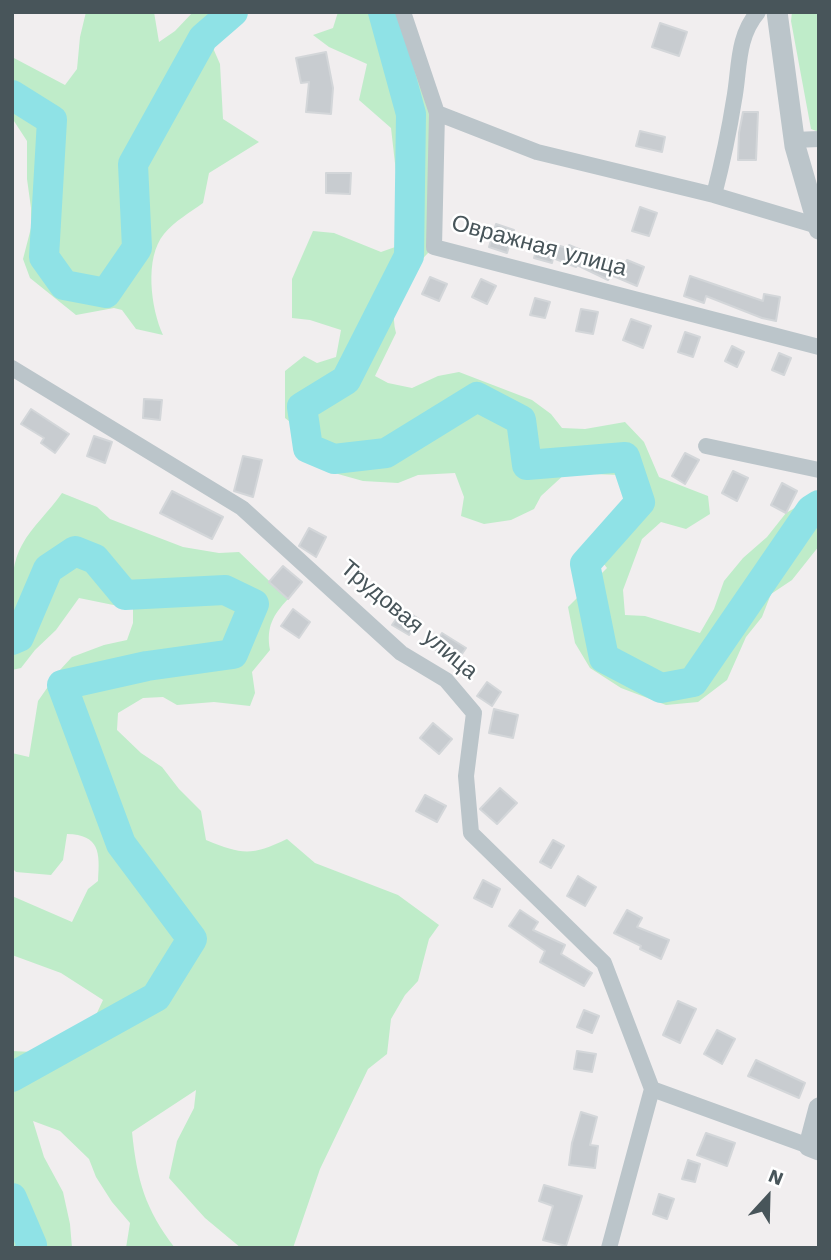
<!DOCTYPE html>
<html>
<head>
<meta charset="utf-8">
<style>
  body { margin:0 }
  #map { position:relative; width:831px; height:1260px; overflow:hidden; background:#f1eeef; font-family:"Work Sans",sans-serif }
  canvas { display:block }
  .frame { position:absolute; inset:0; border:14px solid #48555a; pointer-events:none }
  .north { position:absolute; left:733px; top:1162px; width:70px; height:70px; -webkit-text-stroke:5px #fff; paint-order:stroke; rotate:22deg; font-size:19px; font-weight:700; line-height:28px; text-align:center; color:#48555a }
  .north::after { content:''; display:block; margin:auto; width:24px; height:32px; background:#48555a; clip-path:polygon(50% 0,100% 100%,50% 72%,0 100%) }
</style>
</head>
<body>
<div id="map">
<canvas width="831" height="1260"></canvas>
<div class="frame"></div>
<div class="north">N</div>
</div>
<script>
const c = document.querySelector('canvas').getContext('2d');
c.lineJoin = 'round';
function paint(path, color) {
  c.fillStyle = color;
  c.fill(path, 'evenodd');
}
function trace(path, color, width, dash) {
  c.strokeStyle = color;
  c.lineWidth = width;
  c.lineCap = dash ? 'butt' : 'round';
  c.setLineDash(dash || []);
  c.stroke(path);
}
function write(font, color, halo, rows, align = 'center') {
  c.font = font + ' "Work Sans",sans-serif';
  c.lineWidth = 5;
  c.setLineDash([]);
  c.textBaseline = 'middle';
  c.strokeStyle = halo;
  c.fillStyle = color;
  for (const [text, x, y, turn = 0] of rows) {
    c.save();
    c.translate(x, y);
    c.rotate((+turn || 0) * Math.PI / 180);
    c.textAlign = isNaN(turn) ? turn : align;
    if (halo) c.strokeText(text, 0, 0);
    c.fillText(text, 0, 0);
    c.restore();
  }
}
paint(new Path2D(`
  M86 12H154L159 42 175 31 193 12H245L226 26 213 48 220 64 223 119 259 142 209 173 203 203C189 213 175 221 164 234 144 258 151 309 163 335L136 329 122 310 114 308 76 315 30 278 23 259 31 228V208L27 179V141L12 118V57L65 85 77 69 80 37Z
  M338 12H402L437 113 434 247C411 270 387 298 396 333L375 376 388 383 412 388 438 376 459 372 532 400 551 414 562 428 585 429 625 422 644 442 659 477 708 496 710 514 686 529 661 522 642 539 623 590 625 615 645 616 700 633 714 609 724 581 743 558 767 537 786 513 819 494V546L792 580 771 594 762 617 746 637 727 680 698 702 666 705 621 688 590 668 575 643 568 607 607 568 588 544 629 494 619 475 566 473 541 496 534 509 511 520 484 524 461 516 464 497 455 473 418 475 398 483 363 481 338 474 314 461 315 441 285 418V371L304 356 317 363 336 357 341 330 310 320 292 318V279L313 231 334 233 381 252 398 246 402 225 391 128 359 100 367 64 329 47 313 35 333 28Z
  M792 12H819V132L811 129 791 21Z
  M62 493 97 507 110 519 183 547 219 553 239 552 288 599C273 615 266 627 270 650L252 672 255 693 250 706 214 702 177 705 163 697 143 698 118 713 117 730 141 753 162 767 179 789 201 811 206 840C243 855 251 856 287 839L315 863 398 895 439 925 429 939 418 981 405 995 391 1019 387 1054 368 1069 320 1169 293 1248H241L205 1218 169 1178 177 1141 194 1108 196 1090 132 1132C137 1180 145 1209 175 1248H126L130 1223 112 1202 96 1177 89 1159 60 1131 33 1121 44 1157 63 1192 70 1224 72 1248H12V1051L33 1052 52 1044 71 1032 90 1028 103 1000 61 973 12 955V896L72 922 88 889 98 881C100 852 100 835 67 834L63 860 51 875 16 872 12 868V753L29 757 38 701 59 671 72 657 104 645 127 640 133 623V609L79 598 56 630 35 650 21 668 12 670C12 636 5 573 22 545 32 526 50 511 62 493Z`), '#bfecc9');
trace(new Path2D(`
  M383 12 411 114 409 256 346 380 302 407 308 448 334 459 386 453 477 397 521 420 527 465 625 457 640 502 585 564 604 658 661 688 693 682 811 510 819 505
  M12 95 52 120 44 257 64 285 106 293 137 248 133 164 203 38 233 12
  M12 640 19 637 48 569 75 551 95 559 125 595 225 590 254 604 233 654 147 666 62 685 121 844 192 939 156 997 12 1077
  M12 1198 32 1245 30 1248`), '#8fe2e6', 30);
const building = new Path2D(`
  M660 23 687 32 679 56 652 47Z
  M326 52 333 88 331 114 306 112 309 82 301 83 296 58Z
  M743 112H758L756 160H738L739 133Z
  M640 131 665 137 662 152 636 146Z
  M326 173H351L350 194 326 193Z
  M640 207 657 213 649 236 632 231Z
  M496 224 514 230 507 253 489 247Z
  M539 240 567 248 569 245 600 258 601 255 624 266 627 260 644 267 637 286 611 275 608 280 577 265 576 267 553 258 552 263 534 258Z
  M690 276 763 301 764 294 780 297 776 321 762 318 706 296 704 303 684 296Z
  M430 277 447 284 439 301 422 294Z
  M481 279 496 286 487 304 472 297Z
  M535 298 550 302 545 318 530 315Z
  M581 309 598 312 593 334 576 331Z
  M631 319 651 326 643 348 623 340Z
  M685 332 700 337 693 357 678 352Z
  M732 346 744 352 737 367 725 361Z
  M779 353 791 358 784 375 772 370Z
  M144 399 162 400 160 420 143 418Z
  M31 409 69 434 55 453 41 443 44 438 21 424Z
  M94 436 112 442 105 463 87 456Z
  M685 453 699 460 685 484 672 476Z
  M243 456 262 460 253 497 234 491Z
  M733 471 748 478 737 501 722 493Z
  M782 483 797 491 786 513 771 505Z
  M172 491 223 517 212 539 160 513Z
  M309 528 326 537 316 557 299 546Z
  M283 566 302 582 288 599 269 582Z
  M293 609 310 622 299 638 281 626Z
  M403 609 419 619 409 635 392 625Z
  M442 633 466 648 455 664 433 648Z
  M487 682 501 692 492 706 477 696Z
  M494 709 518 715 513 738 489 733Z
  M433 723 452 739 439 754 420 738Z
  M500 788 517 803 497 824 480 809Z
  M425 795 446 806 437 822 416 811Z
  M553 840 564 846 551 868 540 862Z
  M578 876 596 887 585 906 567 896Z
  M483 880 500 889 492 907 474 898Z
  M520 910 538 922 533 930 565 945 561 954 592 973 584 986 540 962 545 951 509 926Z
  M627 910 642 918 637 927 669 940 661 959 640 949 641 946 614 933Z
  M678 1001 696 1009 680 1043 663 1035Z
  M584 1010 599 1016 592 1033 577 1027Z
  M717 1030 735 1039 722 1064 704 1054Z
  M577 1051 596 1054 592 1072 574 1069Z
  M756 1060 805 1083 799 1098 748 1076Z
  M581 1112 597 1117 590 1145 598 1146 595 1168 569 1165 572 1143Z
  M706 1133 735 1143 727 1166 697 1155Z
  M688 1160 700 1164 695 1182 682 1179Z
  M544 1185 582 1196 566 1246 543 1240 553 1206 539 1201Z
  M659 1194 674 1199 667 1219 653 1214Z`);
paint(building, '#c8ccd0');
trace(building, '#d3d6d9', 2);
trace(new Path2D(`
  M403 12 437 113 434 247 819 347
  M437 113 537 152 714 195 818 226
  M794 140 819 139
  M714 195C722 164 729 132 734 100 740 69 736 38 758 12
  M12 368 242 508 401 653 446 680 474 713 466 776 471 833 604 963 652 1089 609 1248
  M706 446 819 470
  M652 1089 809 1146`), '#bbc5ca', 16);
trace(new Path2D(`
  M777 12 795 146 819 229
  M819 1108 809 1146 819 1150`), '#bbc5ca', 21);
write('23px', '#48555a', '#fff', [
  ["Овражная улица",539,246,15],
  ["Трудовая улица",409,620,40]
]);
</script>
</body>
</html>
